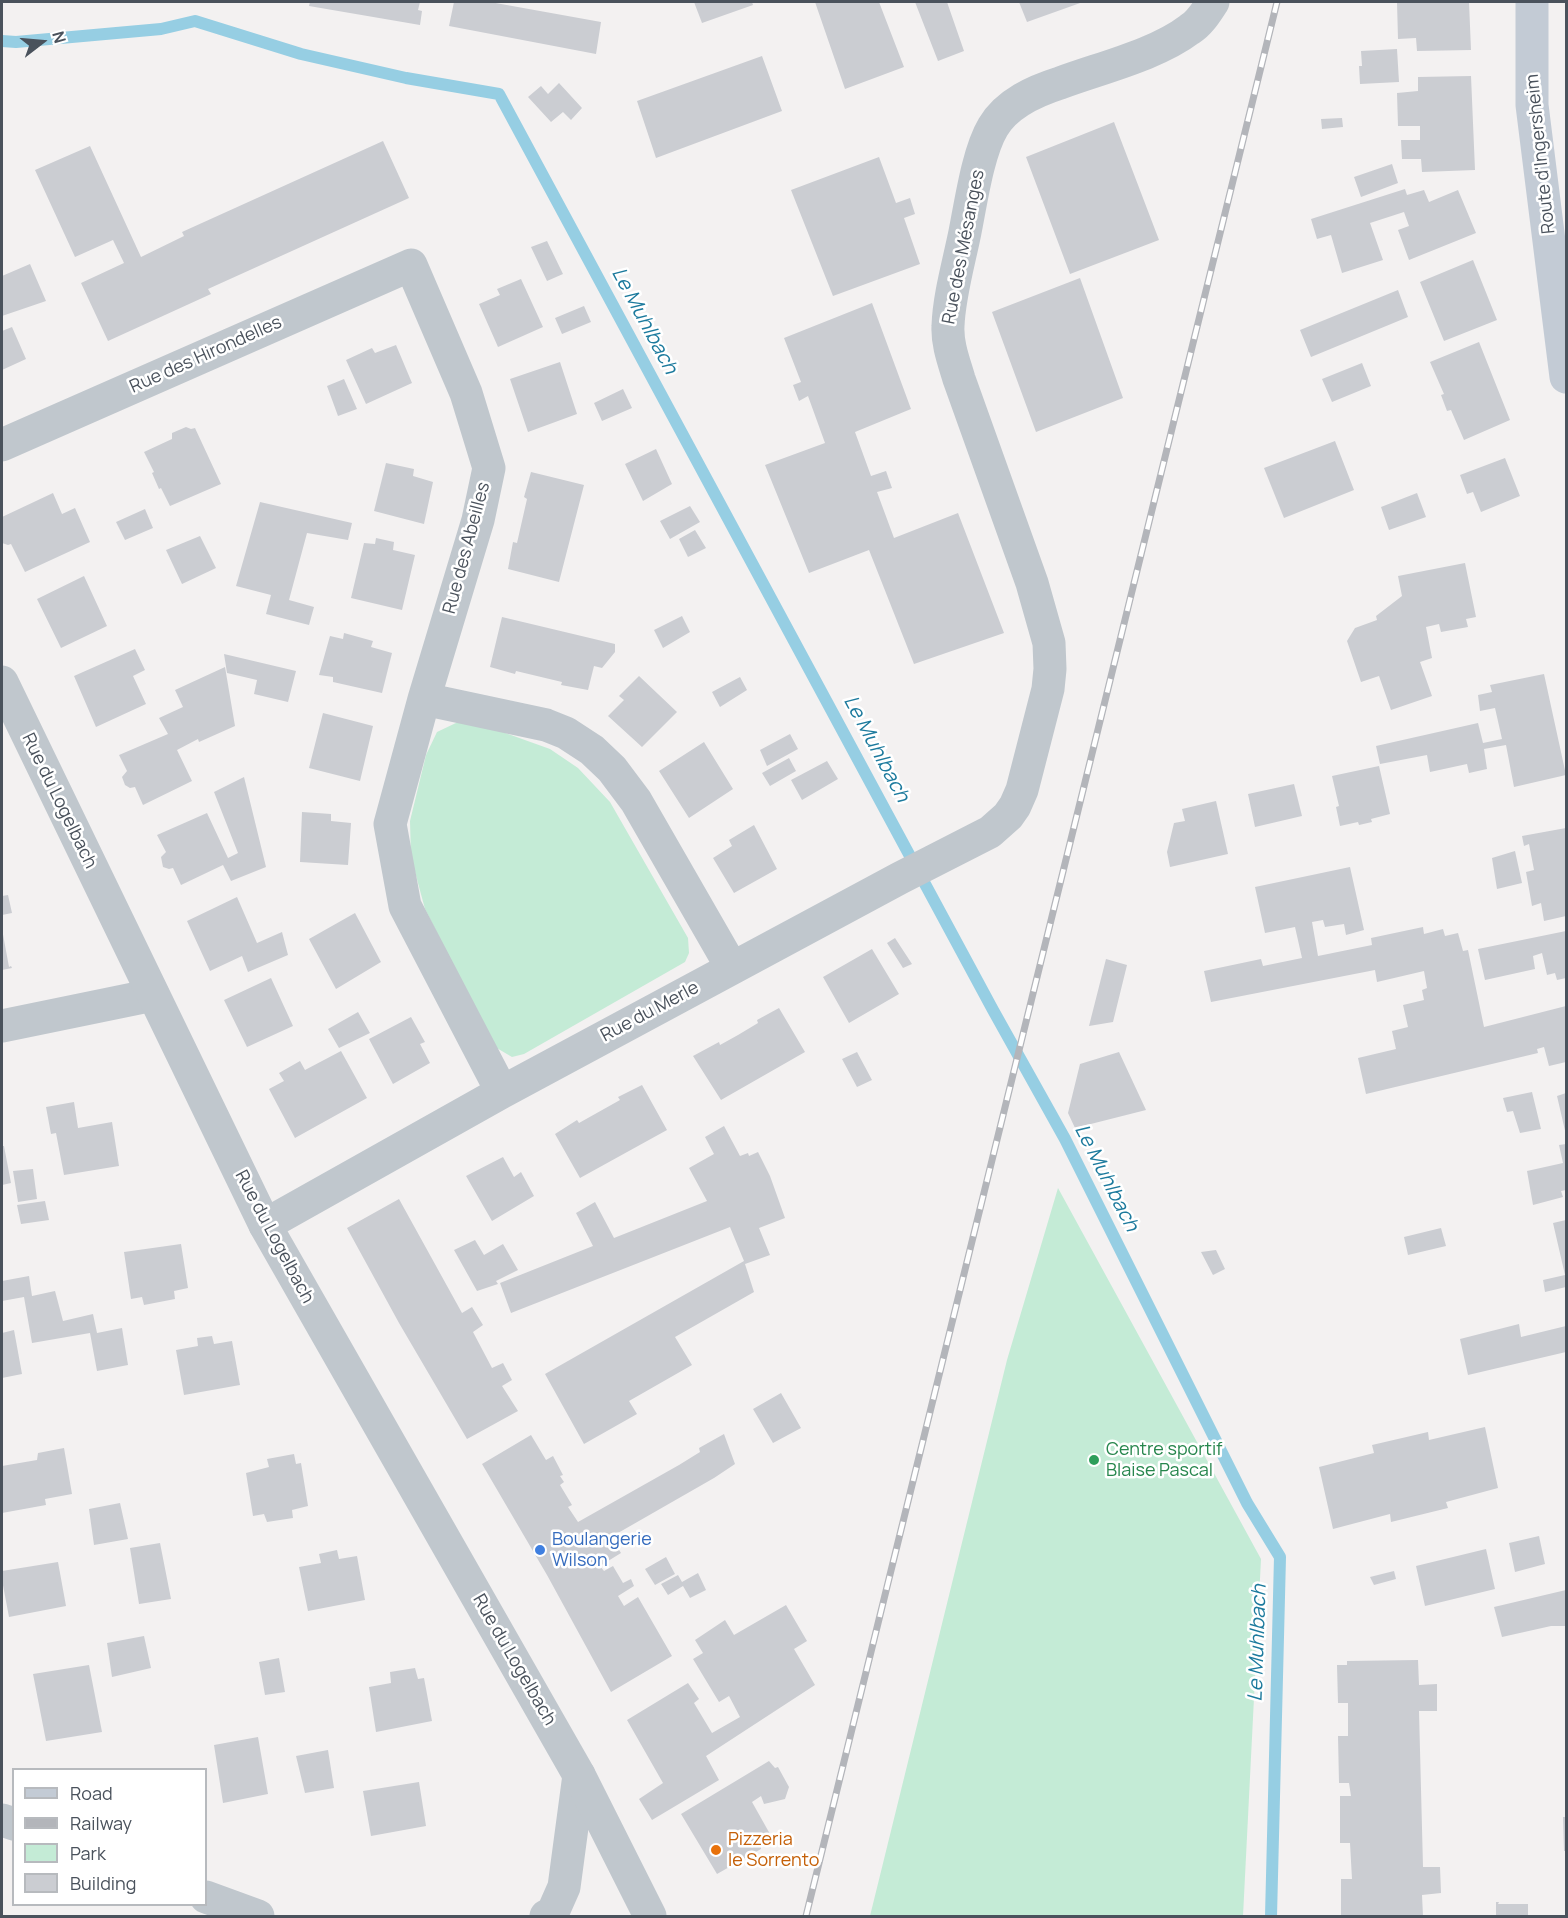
<!DOCTYPE html>
<html>
<head>
<meta charset="utf-8">
<style>
  body { margin:0 }
  #map { position:relative; width:1568px; height:1918px; overflow:hidden; background:#f3f1f1; font-family:Manrope,sans-serif }
  canvas { display:block }
  .frame { position:absolute; inset:0; border:3px solid #4a525c; pointer-events:none }
  .legend { position:absolute; left:12px; top:1768px; width:195px; height:138px; box-sizing:border-box; background:#fff; border:2px solid #b7babe; margin:0; padding:8px 10px; list-style:none; font-size:18px; color:#4a525c }
  .legend li { display:flex; align-items:center; gap:12px; height:30px }
  .legend b { width:30px; border:2px solid #b7babe }
  .north { position:absolute; left:12px; top:12px; width:60px; height:60px; -webkit-text-stroke:4px #fff; paint-order:stroke; rotate:74deg; font-size:16px; font-weight:700; line-height:24px; text-align:center; color:#4a525c }
  .north::after { content:''; display:block; margin:auto; width:21px; height:27px; background:#4a525c; clip-path:polygon(50% 0,100% 100%,50% 72%,0 100%) }
</style>
</head>
<body>
<div id="map">
<canvas width="1568" height="1918"></canvas>
<div class="frame"></div>
<ul class="legend">
<li><b style="height:8px;background:#c3cbd5"></b>Road</li>
<li><b style="height:8px;background:#b3b5ba"></b>Railway</li>
<li><b style="height:16px;background:#c4ebd6"></b>Park</li>
<li><b style="height:16px;background:#cbcdd2"></b>Building</li>
</ul>
<div class="north">N</div>
</div>
<script>
const c = document.querySelector('canvas').getContext('2d');
c.lineJoin = 'round';
function paint(path, color) {
  c.fillStyle = color;
  c.fill(path, 'evenodd');
}
function trace(path, color, width, dash) {
  c.strokeStyle = color;
  c.lineWidth = width;
  c.lineCap = dash ? 'butt' : 'round';
  c.setLineDash(dash || []);
  c.stroke(path);
}
function write(font, color, halo, rows, align = 'center') {
  c.font = font + ' Manrope,sans-serif';
  c.lineWidth = 5;
  c.setLineDash([]);
  c.textBaseline = 'middle';
  c.strokeStyle = halo;
  c.fillStyle = color;
  for (const [text, x, y, turn = 0] of rows) {
    c.save();
    c.translate(x, y);
    c.rotate((+turn || 0) * Math.PI / 180);
    c.textAlign = isNaN(turn) ? turn : align;
    if (halo) c.strokeText(text, 0, 0);
    c.fillText(text, 0, 0);
    c.restore();
  }
}
paint(new Path2D(`
  M458 722 483 725 550 749 578 768 610 802 688 938 689 953 685 962 524 1054 512 1057 495 1047 425 909 411 857 410 821 426 755 437 732Z
  M1058 1188 1261 1559 1243 1916H870L1007 1360Z`), '#c4ebd6');
trace(new Path2D(`
  M2 41 16 42 161 29 195 21 301 54 406 78 499 94 993 1010 1065 1139 1247 1503 1280 1557 1271 1916`), '#96cee3', 12);
paint(new Path2D(`
  M310 2H420L418 10 422 11 420 25 309 6Z
  M454 2H490L601 22 596 54 449 26Z
  M694 2H752L753 5 702 23Z
  M815 2H879L904 67 845 89Z
  M915 2H947L964 51 938 61Z
  M1019 2H1083L1027 22Z
  M1397 2H1469L1471 50 1417 51 1416 38 1398 39Z
  M1397 49 1399 82 1360 84 1359 66H1362L1361 51Z
  M762 56 782 111 656 158 637 101Z
  M1471 76 1475 170 1422 172 1421 159H1402L1401 140H1420V126H1398L1397 93 1418 91V77Z
  M559 83 582 108 571 120 563 112 551 122 528 97 541 86 548 94Z
  M1342 118 1343 127 1322 129 1321 119Z
  M1114 122 1159 240 1070 274 1026 157Z
  M383 141 409 198 208 289 211 294 108 341 81 283 124 263 113 240 75 257 35 170 90 146 141 257 184 236 182 232Z
  M879 157 896 203 910 198 915 214 904 218 920 264 833 296 791 190Z
  M1392 164 1398 183 1361 197 1354 177Z
  M1405 189 1407 195 1424 190 1429 202 1458 190 1476 233 1409 260 1398 230 1409 226 1404 212 1370 223 1383 260 1342 273 1331 235 1317 239 1311 219Z
  M547 241 563 274 547 281 531 247Z
  M1473 260 1497 320 1444 341 1420 282Z
  M30 264 46 301 2 316V276Z
  M1080 278 1123 398 1036 432 992 312Z
  M521 279 543 327 498 347 479 304 500 295 497 289Z
  M1398 290 1408 317 1311 357 1300 330Z
  M872 303 911 409 855 432 871 476 886 471 892 488 877 492 894 538 958 513 1004 633 914 664 869 550 809 573 765 465 825 443 808 396 799 401 793 385 801 382 784 338Z
  M584 306 591 322 562 334 555 318Z
  M12 327 26 359 2 370V331Z
  M1479 342 1510 420 1464 440 1451 410 1447 411 1441 395 1444 394 1430 362Z
  M396 345 412 383 366 404 346 360 372 348 375 353Z
  M560 362 577 414 528 432 510 379Z
  M1362 363 1371 386 1332 402 1322 379Z
  M344 379 357 409 338 416 327 386Z
  M623 389 632 408 602 421 594 403Z
  M186 427 191 429 195 428 221 484 170 506 161 488 159 489 152 473 154 472 144 452 172 439V433Z
  M1335 441 1354 490 1284 518 1264 468Z
  M656 449 672 484 643 501 625 464Z
  M1505 458 1520 496 1481 512 1473 492 1467 494 1460 475Z
  M386 463 414 469 413 476 433 482 424 524 374 511Z
  M531 472 584 485 559 582 508 569 513 542 517 543 527 499 524 497Z
  M53 493 62 514 75 508 90 542 25 572 11 544 8 545 2 543V517Z
  M1417 493 1426 517 1389 530 1381 507Z
  M260 502 352 523 348 540 307 533 289 600 314 607 309 625 266 614 271 595 236 586Z
  M690 506 700 522 670 539 660 521Z
  M145 509 153 528 125 540 116 522Z
  M695 530 706 548 688 557 679 539Z
  M200 536 216 568 182 584 166 550Z
  M376 538 394 542 393 550 415 555 402 610 351 598 364 543 375 544Z
  M1465 563 1476 617 1466 619 1468 627 1441 632 1439 624 1426 627 1432 658 1420 662 1432 696 1391 710 1379 676 1361 682 1347 641 1355 628 1377 620 1376 616 1402 596 1398 576Z
  M84 576 107 626 61 648 37 599Z
  M682 616 690 632 663 648 654 630Z
  M502 617 615 644V652L602 668 594 666 588 690 561 685 562 682 516 671 515 674 490 667Z
  M344 633 373 641 371 647 392 653 382 693 333 682V677L319 675 330 636 343 639Z
  M135 649 145 670 133 676 146 704 96 727 74 676Z
  M224 654 296 671 288 702 254 694 257 680 227 673Z
  M225 667 235 726 199 742 198 739 177 750 192 781 143 805 135 787 130 788 125 785 122 777 127 771 119 755 168 734 159 718 183 707 175 690Z
  M1544 674 1566 775 1514 787 1506 745 1484 749 1487 769 1469 773 1467 764 1430 772 1427 755 1380 764 1376 746 1478 723 1483 743 1502 739 1495 708 1480 711 1478 695 1492 692 1490 685Z
  M639 676 677 712 642 747 608 716 624 700 619 696Z
  M740 677 747 690 720 707 712 692Z
  M323 713 373 726 360 781 309 768Z
  M790 734 798 749 767 766 760 750Z
  M704 742 733 789 689 818 659 771Z
  M789 758 796 771 770 786 762 773Z
  M827 761 838 779 802 800 791 780Z
  M1379 766 1390 814 1371 819 1372 822 1359 825 1358 822 1340 826 1336 807 1339 806 1332 776Z
  M244 777 266 867 231 881 223 865 181 885 173 868 169 869 163 867 161 857 166 852 157 835 207 813 228 858 238 853 214 792Z
  M1294 784 1302 816 1255 827 1248 794Z
  M1216 801 1228 854 1170 867 1167 852 1174 823 1185 821 1182 809Z
  M302 812 331 814V821L351 823 348 865 300 862Z
  M754 825 777 869 734 893 713 858 732 846 729 840Z
  M1566 828V916L1544 921 1541 903 1532 906 1526 872 1534 870 1529 844 1524 846 1522 836Z
  M1515 851 1522 883 1497 889 1492 858Z
  M1350 867 1364 930 1346 935 1344 924 1325 927 1323 920 1312 922 1318 956 1372 945 1371 938 1423 927 1424 934 1443 929 1445 936 1458 933 1463 951 1468 950 1484 1027 1566 1006V1062L1549 1066 1544 1047 1537 1049 1538 1053 1366 1094 1358 1058 1396 1049 1392 1031 1408 1027 1403 1005 1424 1000 1422 990 1427 988 1424 971 1377 982 1375 970 1211 1002 1204 971 1261 959 1263 966 1302 958 1295 927 1265 933 1255 887Z
  M8 895 12 913 2 915V896Z
  M237 897 257 943 282 932 288 955 248 972 242 956 210 971 187 921Z
  M355 913 381 962 336 989 309 939Z
  M2 929 9 967 11 966 12 968 2 970Z
  M1566 931V978L1557 980 1555 973 1547 975 1542 953 1533 956 1535 969 1485 980 1478 949Z
  M895 938 912 964 903 968 887 943Z
  M872 949 899 994 849 1023 823 977Z
  M1106 959 1127 965 1113 1022 1089 1026Z
  M271 978 293 1026 247 1047 224 1000Z
  M779 1008 805 1052 721 1100 693 1056 719 1042 720 1045 738 1035 758 1023 757 1020Z
  M358 1012 370 1033 339 1048 328 1029Z
  M411 1017 425 1042 420 1044 430 1063 393 1084 369 1039Z
  M341 1051 367 1098 295 1138 269 1089 284 1081 279 1073 300 1061 305 1070Z
  M857 1052 872 1080 857 1087 842 1059Z
  M1119 1052 1146 1110 1075 1128 1068 1113 1080 1064Z
  M642 1085 667 1130 580 1178 555 1134 577 1120 579 1123 620 1100 618 1097Z
  M1532 1092 1541 1129 1520 1133 1513 1111 1507 1112 1503 1098Z
  M1566 1093V1135L1557 1096Z
  M74 1102 78 1128 112 1122 119 1166 64 1175 56 1133 51 1134 46 1107Z
  M724 1126 740 1156 748 1153 749 1156 758 1152 770 1176 785 1218 759 1228 770 1255 745 1264 754 1292 675 1337 692 1365 629 1401 637 1414 584 1444 545 1374 744 1261 730 1227 511 1313 500 1283 593 1246 576 1213 595 1202 614 1238 707 1201 689 1168 714 1154 705 1137Z
  M1566 1144V1190L1561 1191 1563 1197 1533 1205 1527 1171 1563 1163 1559 1145Z
  M2 1146H4L11 1183 2 1185Z
  M503 1157 514 1177 521 1172 534 1196 492 1221 466 1176Z
  M33 1169 37 1199 18 1202 13 1171Z
  M399 1199 462 1313 472 1307 483 1325 473 1332 492 1368 503 1363 512 1380 502 1386 518 1411 467 1439 399 1323 347 1228Z
  M45 1201 49 1220 21 1224 17 1205Z
  M1566 1220V1287L1545 1292 1543 1280 1565 1275 1553 1223Z
  M1441 1228 1446 1246 1408 1255 1404 1237Z
  M475 1240 484 1255 503 1244 518 1270 496 1281 498 1284 477 1291 454 1250Z
  M181 1244 188 1288 174 1291 175 1299 144 1305 142 1297 131 1299 124 1252Z
  M1216 1250 1225 1269 1213 1275 1201 1252Z
  M29 1276 32 1296 55 1291 63 1321 93 1314 97 1333 122 1328 128 1365 97 1371 90 1333 32 1343 24 1297 2 1301V1281Z
  M1519 1324 1521 1337 1566 1326V1352L1468 1375 1460 1339Z
  M14 1330 22 1374 2 1378V1333Z
  M212 1336 214 1344 232 1341 240 1385 184 1395 176 1350 198 1346 197 1338Z
  M781 1393 801 1428 773 1443 753 1409Z
  M1485 1427 1498 1488 1446 1502 1448 1508 1391 1522 1390 1514 1333 1529 1319 1467 1374 1453 1372 1445 1428 1432 1429 1440Z
  M724 1434 735 1464 714 1478 611 1537 621 1553 600 1566 604 1571 613 1566 623 1583 631 1579 634 1586 618 1596 624 1606 638 1597 672 1656 611 1692 547 1575 482 1464 531 1435 546 1460 553 1456 563 1475 560 1476 564 1482 560 1485 572 1505 568 1507 578 1522 679 1465 700 1452 699 1448Z
  M64 1448 72 1494 45 1499 46 1505 2 1513V1466L37 1460 38 1453Z
  M294 1454 296 1464 301 1463 308 1506 292 1510 293 1518 267 1522 264 1514 253 1516 246 1473 269 1467 267 1459Z
  M120 1503 128 1539 94 1545 89 1509Z
  M1539 1536 1545 1564 1515 1572 1509 1543Z
  M160 1543 171 1599 139 1604 130 1548Z
  M1486 1549 1495 1589 1425 1606 1416 1566Z
  M337 1550 339 1559 357 1556 365 1600 308 1611 299 1567 321 1563 319 1554Z
  M666 1557 675 1574 655 1585 645 1569Z
  M58 1562 66 1606 9 1617 2 1580V1571Z
  M1394 1571 1396 1579 1374 1585 1370 1577Z
  M698 1573 706 1590 690 1598 683 1586 668 1595 661 1584 678 1575 682 1582Z
  M1566 1590V1626H1551L1502 1637 1494 1607Z
  M786 1605 807 1641 794 1649 815 1685 706 1756 719 1780 652 1820 639 1799 663 1783 627 1720 688 1683 699 1699 694 1703 712 1733 740 1717 729 1696 719 1702 693 1659 703 1653 695 1640 725 1620 734 1635Z
  M144 1636 151 1668 112 1677 107 1643Z
  M279 1658 285 1692 265 1695 259 1662Z
  M1418 1660 1419 1685 1437 1684V1711H1419L1423 1867H1440L1441 1893 1422 1895 1423 1916H1341V1879H1352L1350 1843H1340V1796H1351L1349 1783H1339L1338 1736H1348V1703H1338L1337 1665H1347V1661Z
  M89 1665 102 1732 46 1741 33 1674Z
  M415 1668 418 1679 424 1678 432 1721 376 1732 369 1687 391 1683 390 1672Z
  M258 1737 268 1794 223 1803 214 1745Z
  M328 1750 334 1788 305 1793 296 1756Z
  M769 1761 775 1768 778 1767 789 1787 785 1799 764 1804 761 1796 752 1802 770 1834 764 1837 766 1844 761 1847V1849L717 1874 681 1814Z
  M419 1782 426 1826 371 1836 363 1791Z
  M1563 1817H1566V1851H1564Z
  M1496 1902H1499L1498 1904H1528V1916H1496Z`), '#cbcdd2');
trace(new Path2D(`
  M2 445 411 265 466 393 489 468 478 520 424 699 390 824 405 906 502 1092
  M424 699 546 725 566 733 592 750 612 769 636 801 732 968
  M2 1026 153 995
  M265 1225 502 1092 900 878 990 832 1008 816 1015 806 1022 790 1048 689 1050 669 1049 643 1032 583 959 379C954 362 947 344 948 326 949 296 959 262 965 232 971 202 978 152 993 127 1007 103 1035 91 1060 83 1100 68 1156 55 1190 29 1200 23 1207 11 1213 2
  M546 1916 553 1912 564 1887 579 1775`), '#c0c7cd', 33);
trace(new Path2D(`
  M2 682 265 1225 579 1775 650 1916
  M2 1820 14 1824
  M206 1897 258 1916`), '#c0c7cd', 33);
trace(new Path2D(`
  M1532 2V105L1566 377`), '#c3cbd5', 33);
const rail = new Path2D(`
  M806 1916 1277 2`);
trace(rail, '#b3b5ba', 7);
trace(rail, '#fff', 4.5, [14]);
for (const [x, y, r, color] of [
  [1094,1460,6,"#2e9e5b"],
  [540,1550,6,"#3f7fe0"],
  [716,1850,6,"#e8710a"]
]) {
  const dot = new Path2D();
  dot.arc(x, y, r, 0, 2 * Math.PI);
  c.fillStyle = color;
  c.fill(dot);
  trace(dot, '#fff', 2);
}
write('18px', '#4a525c', '#fff', [
  ["Route d'Ingersheim",1541,154,-96],
  ["Rue des Mésanges",964,247,-79],
  ["Rue des Hirondelles",206,355,-24],
  ["Rue des Abeilles",467,548,-75],
  ["Rue du Logelbach",59,801,64],
  ["Rue du Merle",650,1012,-28],
  ["Rue du Logelbach",274,1237,62],
  ["Rue du Logelbach",514,1660,60]
]);
write('18px', '#27864d', '#fff', [
  ["Centre sportif",1106,1450],
  ["Blaise Pascal",1106,1471]
], 'left');
write('18px', '#366cbe', '#fff', [
  ["Boulangerie",552,1540],
  ["Wilson",552,1561]
], 'left');
write('18px', '#c56008', '#fff', [
  ["Pizzeria",728,1840],
  ["le Sorrento",728,1861]
], 'left');
write('italic 20px', '#1c7a9d', '#fff', [
  ["Le Muhlbach",644,321,62],
  ["Le Muhlbach",876,749,62],
  ["Le Muhlbach",1106,1178,63],
  ["Le Muhlbach",1258,1643,-88]
]);
</script>
</body>
</html>
